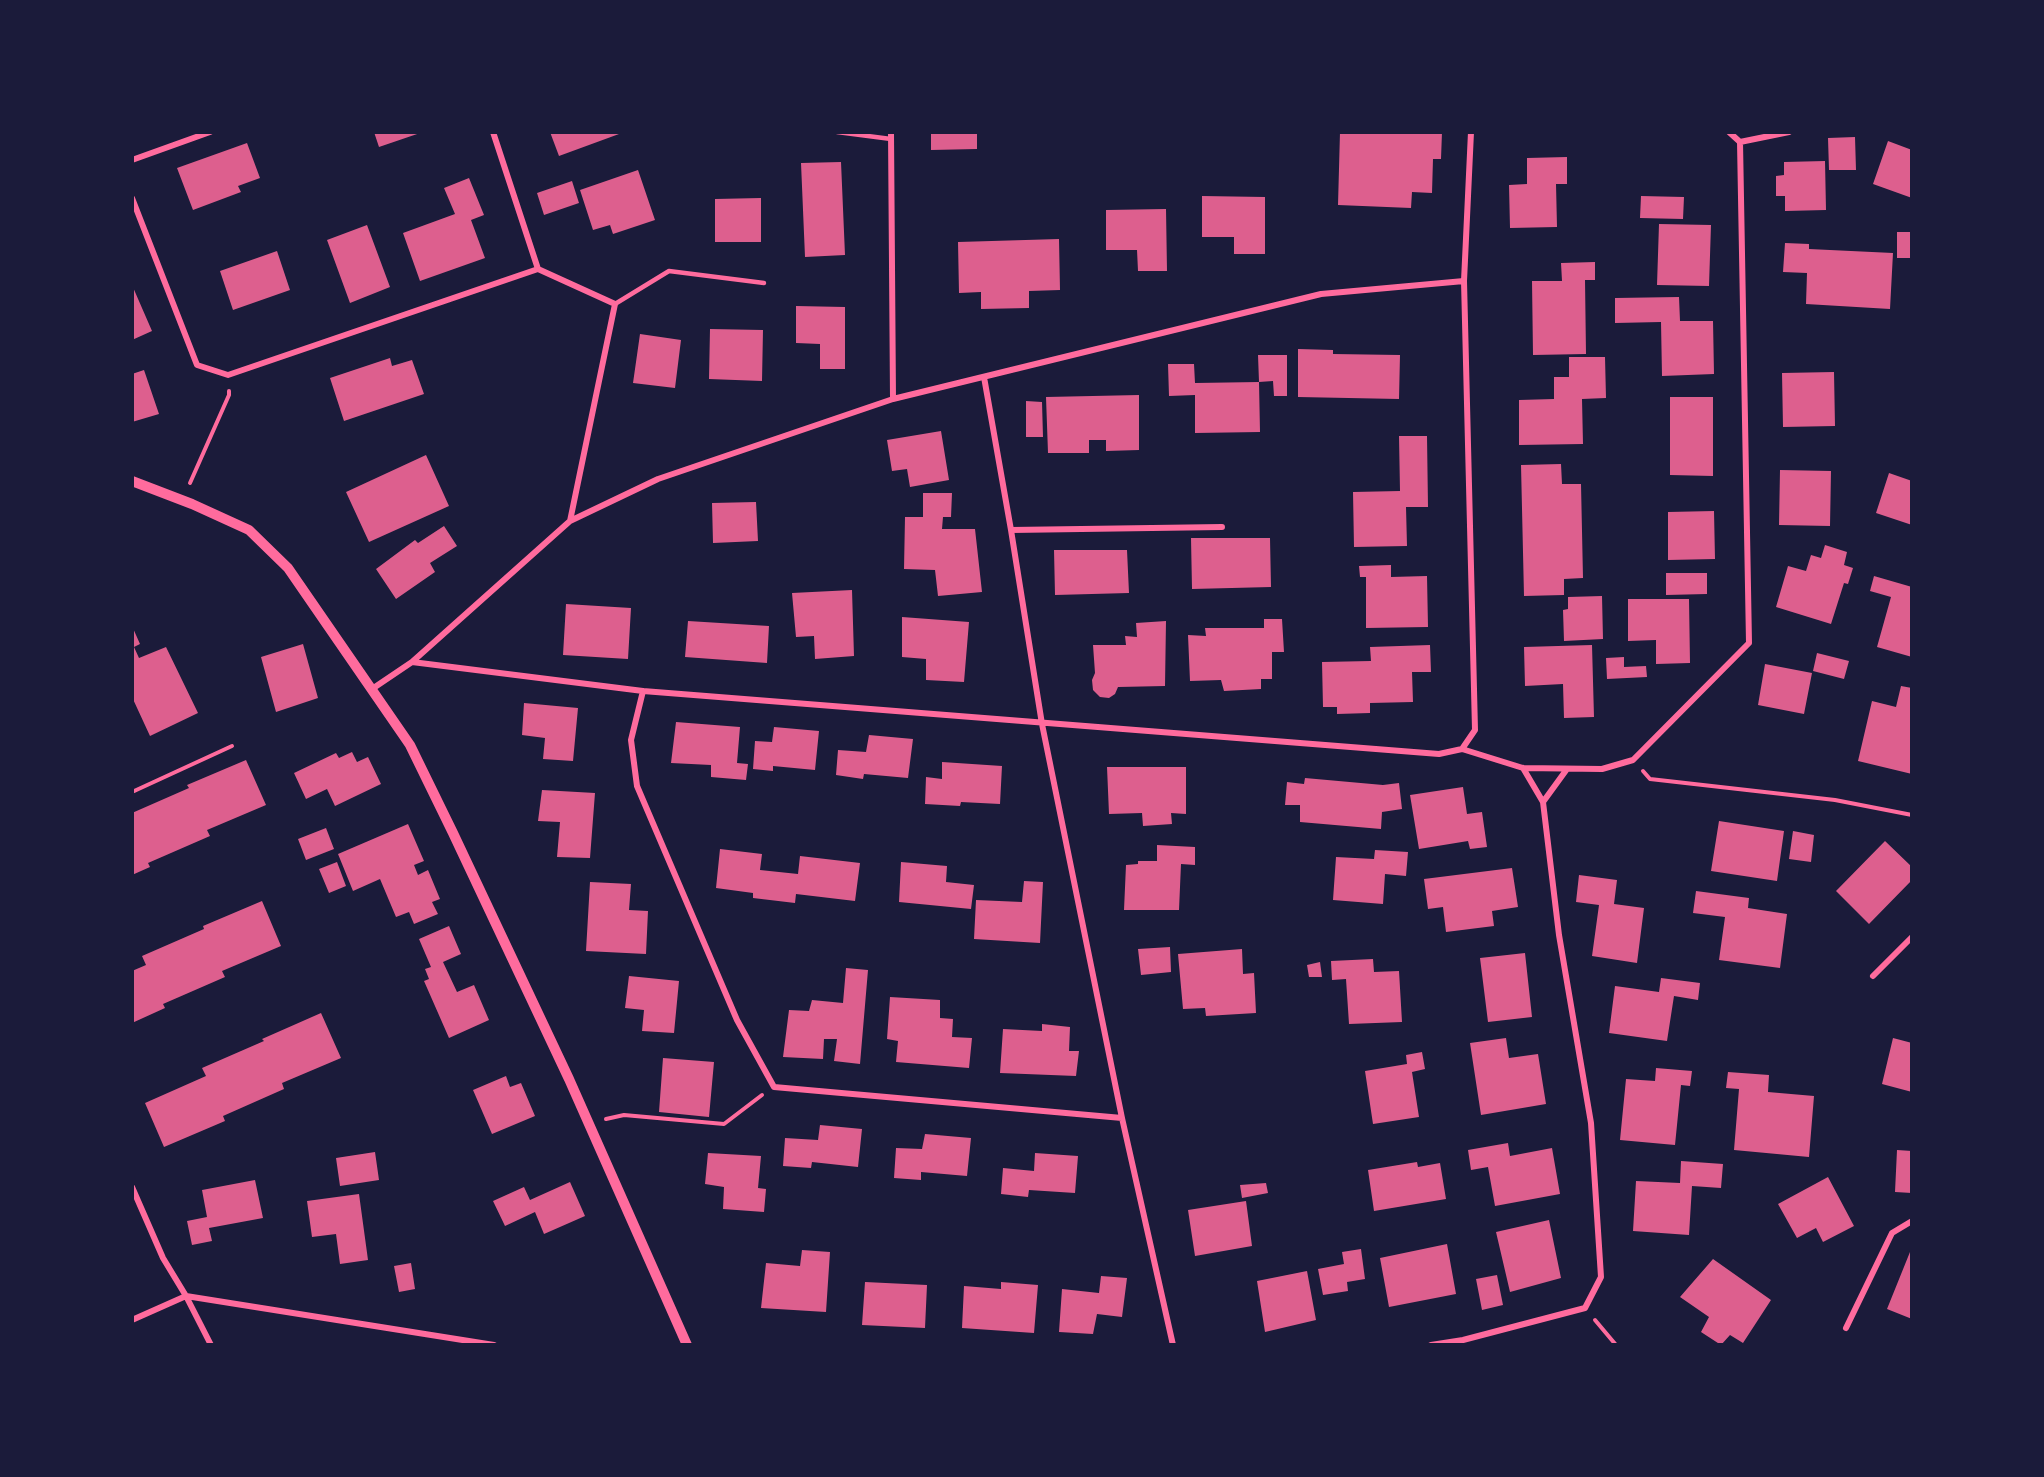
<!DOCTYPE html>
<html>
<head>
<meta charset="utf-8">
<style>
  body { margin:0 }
  #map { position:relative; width:2044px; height:1477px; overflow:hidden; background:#1b1b3a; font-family:Rubik,sans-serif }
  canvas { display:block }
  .frame { position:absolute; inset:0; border:134px solid #1b1b3a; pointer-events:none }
</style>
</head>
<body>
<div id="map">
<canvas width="2044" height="1477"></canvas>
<div class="frame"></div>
</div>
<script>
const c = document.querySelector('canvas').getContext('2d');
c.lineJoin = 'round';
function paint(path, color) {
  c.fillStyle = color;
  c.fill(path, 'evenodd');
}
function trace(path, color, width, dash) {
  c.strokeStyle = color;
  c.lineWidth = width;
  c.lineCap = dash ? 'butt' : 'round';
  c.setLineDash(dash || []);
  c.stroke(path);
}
paint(new Path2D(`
  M374 132H423L379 147Z
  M550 132H618L619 134 559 156Z
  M931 132H977V149L931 150Z
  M1340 132H1442L1441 159H1433L1432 193 1412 192 1411 208 1338 205Z
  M1855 137 1856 170H1829L1828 138Z
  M1888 141 1912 150V198L1873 184Z
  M247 143 260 178 238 186 241 192 193 210 177 168Z
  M1567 157V184H1556L1557 227 1510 228 1509 185 1527 184V158Z
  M1825 161 1826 210 1785 211V196H1776V176L1784 175V162Z
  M841 162 845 255 805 257 801 163Z
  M638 170 655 220 613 234 610 225 593 230 580 190Z
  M469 178 484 215 471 220 485 258 420 281 403 233 455 214 444 188Z
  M572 181 579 203 544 215 537 193Z
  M1202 196 1265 197V254H1234V237H1202Z
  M1641 196 1684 197 1683 219 1640 218Z
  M761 198V242H715V199Z
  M1166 209 1167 271H1138L1137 250H1106V210Z
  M1659 224 1711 225 1709 286 1657 285Z
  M367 225 390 287 350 303 327 240Z
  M1897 232H1912V258H1897Z
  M1059 239 1060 290 1029 291V308L981 309V292L959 293 958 242Z
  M1785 243 1809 244V249L1893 253 1890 309 1806 304 1807 273 1783 272Z
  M277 251 290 290 233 310 220 271Z
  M1595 262V280H1585L1586 354 1533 355 1532 281H1562L1561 263Z
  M132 285 152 331 132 340Z
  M1679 297 1680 321H1713L1714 374 1662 376 1661 322 1615 323V298Z
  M796 306 845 307V369H820V344L796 343Z
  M710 329 763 330 762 381 709 379Z
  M640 334 681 340 675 388 633 383Z
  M1298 349 1333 350V354L1400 355 1399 399 1298 397Z
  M1258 355H1287V396H1274L1273 381 1259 382Z
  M1569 357H1605L1606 398 1582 399 1583 444 1519 445V400L1554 399V377H1569Z
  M390 358 392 366 412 360 424 394 344 421 330 378Z
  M1168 364H1194L1195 383 1259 382 1260 432 1195 433V395L1169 396Z
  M144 370 159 414 132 422V374Z
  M1834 372 1835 426 1783 427 1782 373Z
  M1139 395V450L1106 451V440H1089V453H1048L1046 397Z
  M1670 397H1713V476L1670 475Z
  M1026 401 1042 402 1043 437H1026Z
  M941 431 949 480 910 487 907 469 892 471 887 440Z
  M1399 436H1427L1428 507H1406L1407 546 1354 547 1353 492 1400 491Z
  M426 455 449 506 369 542 346 492Z
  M1561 464 1562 484H1581L1583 578 1564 579V595L1524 596 1521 465Z
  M1780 470 1831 471 1830 526 1779 525Z
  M1889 473 1912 481V525L1876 513Z
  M923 493H952L951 517H943L942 529H975L982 592 938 596 935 570 904 569 905 517H923Z
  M756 502 758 541 713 543 712 503Z
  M1714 511 1715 559 1668 560V512Z
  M444 526 457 546 430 563 435 572 396 599 376 569 415 540 418 543Z
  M1191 538H1270L1271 587 1192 589Z
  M1825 545 1847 552 1844 565 1853 568 1848 584 1844 583 1831 624 1776 607 1788 566 1806 571 1811 555 1821 558Z
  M1054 550H1127L1129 593 1055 595Z
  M1391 565V577L1427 576 1428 627 1366 628V577H1360L1359 566Z
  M1666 573H1707V594L1666 595Z
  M1874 576 1912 587V657L1877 647 1891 597 1870 591Z
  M852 590 854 656 815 659 814 636 796 637 792 593Z
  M1602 596 1603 639 1564 641 1563 610 1568 609V597Z
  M1628 599H1689L1690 663 1656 664V640L1628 641Z
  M566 604 631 608 628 659 563 655Z
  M902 617 969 622 964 682 926 680V659L902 657Z
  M1264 619H1282L1284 652H1272V679H1261V689L1224 691 1221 680 1190 681 1188 635 1206 636 1205 628H1264Z
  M688 621 769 626 767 663 685 657Z
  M1166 621 1165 686 1118 687 1115 694 1109 698 1100 697 1093 690 1092 680 1095 673 1093 645H1126L1125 636 1137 637 1136 623Z
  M132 626 140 644 134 647 139 658 166 647 198 713 150 736 132 697Z
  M303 644 318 698 276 712 261 657Z
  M1430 645 1431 672H1412L1413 702 1370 703V713L1337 714V707H1323L1322 662 1371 661 1370 647Z
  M1592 645 1594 717 1564 718 1563 684 1525 686 1524 647Z
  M1817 653 1849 661 1844 679 1813 671Z
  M1624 657V667L1646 666 1647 677 1607 679 1606 658Z
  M1765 664 1812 673 1804 714 1758 705Z
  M1901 686 1912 688V774L1858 761 1872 701 1896 707Z
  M524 703 578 708 573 761 543 759 545 738 522 735Z
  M676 722 740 727 737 763 748 764 746 780 711 777V765L671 763Z
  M774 727 819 731 815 770 773 766V771L753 769 755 741 772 742Z
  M869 735 913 739 908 778 864 774 863 779 836 775 838 750 866 752Z
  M352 752 357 762 368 757 381 784 335 806 327 789 306 799 294 773 336 753 339 758Z
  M246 760 266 805 207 830 210 836 148 863 150 867 132 875V813L189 788 187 785Z
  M942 762 1002 766 1000 804 961 802 960 806 925 804 926 777 942 779Z
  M1107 767H1186V814L1171 813 1172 824 1143 826 1142 813 1109 814Z
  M1305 778 1383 785 1399 783 1402 809 1382 812 1381 829 1300 822V805H1285L1287 782 1304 784Z
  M1463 787 1467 814 1482 812 1487 847 1470 849 1468 841 1419 849 1410 795Z
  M542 790 595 793 590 858 557 857 560 822 538 821Z
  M1719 821 1784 831 1777 881 1711 871Z
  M408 824 424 861 414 865 418 875 428 870 440 899 432 902 438 914 414 924 409 912 396 917 380 879 353 891 338 854Z
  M326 828 334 849 306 860 298 839Z
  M1793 831 1814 835 1811 862 1789 859Z
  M1885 841 1912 867V880L1869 924 1836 891Z
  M1157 845 1195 847V865L1181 864 1179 910H1124L1126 865 1138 864V861H1157Z
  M720 849 762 854 760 870 798 874 800 856 860 863 855 901 796 894 795 903 753 898V893L716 888Z
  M1375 850 1408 852 1406 876 1385 874 1383 904 1333 900 1336 857 1374 859Z
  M337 862 346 886 329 893 319 869Z
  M901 862 947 866 946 882 974 885 971 909 899 902Z
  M1512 868 1518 907 1492 911 1494 926 1446 932 1443 907 1428 909 1424 879Z
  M1579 875 1617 880 1614 904 1644 908 1637 963 1592 956 1599 905 1576 902Z
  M1024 881 1043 882 1040 943 974 939 976 900 1022 902Z
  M590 882 631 884 629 910 648 911 646 954 586 951Z
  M1696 891 1749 898 1748 908 1787 914 1780 968 1719 960 1725 917 1693 913Z
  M262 901 281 946 222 971 225 977 163 1004 165 1008 132 1023V971L146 965 142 956 204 929 203 926Z
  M449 926 461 954 443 962 457 992 474 985 489 1020 449 1038 424 981 429 979 425 969 431 967 419 939Z
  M1170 947 1171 972 1141 975 1138 949Z
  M1242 949 1243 974 1254 973 1256 1013 1206 1016 1205 1008 1183 1009 1178 954Z
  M1525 953 1532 1017 1488 1022 1480 958Z
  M1373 959 1374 972 1399 971 1402 1022 1349 1024 1346 979 1332 980 1331 961Z
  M1320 962 1322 977H1309L1307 965Z
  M846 968 868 970 860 1064 834 1061 837 1039H824L823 1059 783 1057 789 1010 809 1011 812 1000 843 1003Z
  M629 976 679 981 674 1033 642 1031 644 1010 625 1008Z
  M1661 978 1700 983 1698 1000 1674 996 1667 1041 1609 1033 1615 986 1659 992Z
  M890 997 940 1000V1018L953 1019 952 1037 972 1038 969 1068 896 1062 898 1041 887 1039Z
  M321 1013 341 1058 282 1083 284 1089 223 1116 225 1121 164 1147 145 1103 206 1076 202 1068 264 1041 262 1039Z
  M1042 1024 1070 1027 1069 1051H1079L1076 1076 1000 1073 1003 1029 1042 1031Z
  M1506 1038 1509 1058 1538 1054 1546 1104 1481 1115 1470 1043Z
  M1893 1038 1912 1043V1092L1882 1084Z
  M1422 1052 1425 1069 1412 1072 1419 1117 1373 1124 1365 1071 1407 1064 1406 1055Z
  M663 1058 714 1062 709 1117 659 1112Z
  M1656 1068 1692 1071 1690 1086 1681 1085 1675 1145 1620 1140 1626 1079 1655 1081Z
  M1728 1072 1769 1075 1768 1092 1814 1096 1809 1157 1734 1150 1739 1089 1726 1088Z
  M506 1076 510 1087 521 1083 535 1116 492 1134 473 1090Z
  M820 1125 862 1129 858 1167 812 1162 811 1168 783 1166 785 1138 818 1140Z
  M925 1134 971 1138 967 1176 921 1172V1180L894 1178 896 1148 922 1149Z
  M1508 1143 1510 1156 1552 1148 1560 1194 1495 1206 1488 1167 1471 1170 1468 1150Z
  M1897 1150 1912 1151V1193L1895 1192Z
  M375 1152 379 1180 340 1186 336 1158Z
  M708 1153 761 1156 758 1188 766 1189 764 1212 723 1209 724 1187 705 1184Z
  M1035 1153 1078 1156 1075 1193 1029 1190 1028 1197 1001 1194 1003 1168 1034 1171Z
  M1681 1161 1723 1164 1721 1188 1692 1186 1689 1235 1633 1231 1636 1181 1680 1183Z
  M1417 1162 1418 1167 1440 1163 1446 1199 1374 1211 1368 1170Z
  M1828 1177 1854 1226 1823 1242 1816 1228 1797 1238 1778 1204Z
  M255 1180 263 1218 209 1228 212 1241 192 1245 187 1221 207 1217 202 1190Z
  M570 1182 585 1216 544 1234 535 1212 505 1226 493 1201 524 1187 530 1200Z
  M1266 1183 1268 1193 1242 1198 1240 1185Z
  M359 1194 368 1260 340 1264 336 1234 312 1237 307 1201Z
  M1246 1201 1252 1246 1195 1256 1188 1210Z
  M1549 1220 1561 1278 1510 1292 1496 1232Z
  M1447 1244 1456 1294 1389 1307 1380 1258Z
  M1912 1247V1319L1887 1309Z
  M1361 1249 1365 1279 1347 1282 1348 1291 1323 1295 1318 1269 1344 1264 1342 1252Z
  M802 1250 830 1252 826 1312 761 1308 766 1263 800 1266Z
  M1713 1259 1771 1300 1743 1343 1730 1335 1721 1345 1701 1332 1709 1317 1680 1297Z
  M411 1263 415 1289 399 1292 394 1266Z
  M1307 1271 1316 1320 1265 1332 1257 1281Z
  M1497 1275 1503 1305 1482 1310 1476 1279Z
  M1101 1276 1127 1278 1122 1317 1097 1314 1093 1334 1059 1332 1062 1289 1099 1293Z
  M865 1282 927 1285 925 1328 862 1325Z
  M1001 1282 1038 1285 1034 1333 962 1328 964 1286 1001 1289Z`), '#dd5f8e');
trace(new Path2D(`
  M190 483 229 395V391
  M1643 771 1650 779 1835 800 1912 815
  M132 792 232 746
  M606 1119 624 1115 724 1124 762 1095
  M1595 1320 1616 1345`), '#ff6b9d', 4);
trace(new Path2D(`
  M837 132 891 139
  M615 304 669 271 764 283`), '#ff6b9d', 4.5);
trace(new Path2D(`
  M493 132 538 269
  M891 132 893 399
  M1740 142 1789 132
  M132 160 210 132
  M132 198 197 365 228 375 538 269 615 304 570 521
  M984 377 1011 530 1042 724 1122 1118 1173 1345
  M1011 530 1222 527
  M412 662 643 691 1439 754 1462 749 1523 768 1602 769 1633 760 1749 643 1740 142 1729 132
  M372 689 412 662 570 521 658 479 893 399 1321 294 1464 281
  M643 691 631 740 637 786 737 1020 774 1087 1122 1118
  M1462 749 1475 730 1464 281 1471 132
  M1543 802 1567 769
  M1873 976 1912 937
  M132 1187 163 1258 186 1296 494 1345
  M132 1320 186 1296 211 1345
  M1846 1328 1892 1233 1912 1221
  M1431 1345 1463 1340 1585 1308 1601 1277 1591 1123 1559 935 1543 802 1523 768`), '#ff6b9d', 6);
trace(new Path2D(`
  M132 481 192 504 249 530 288 568 410 745 453 833 569 1079 687 1345`), '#ff6b9d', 10);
</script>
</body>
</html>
